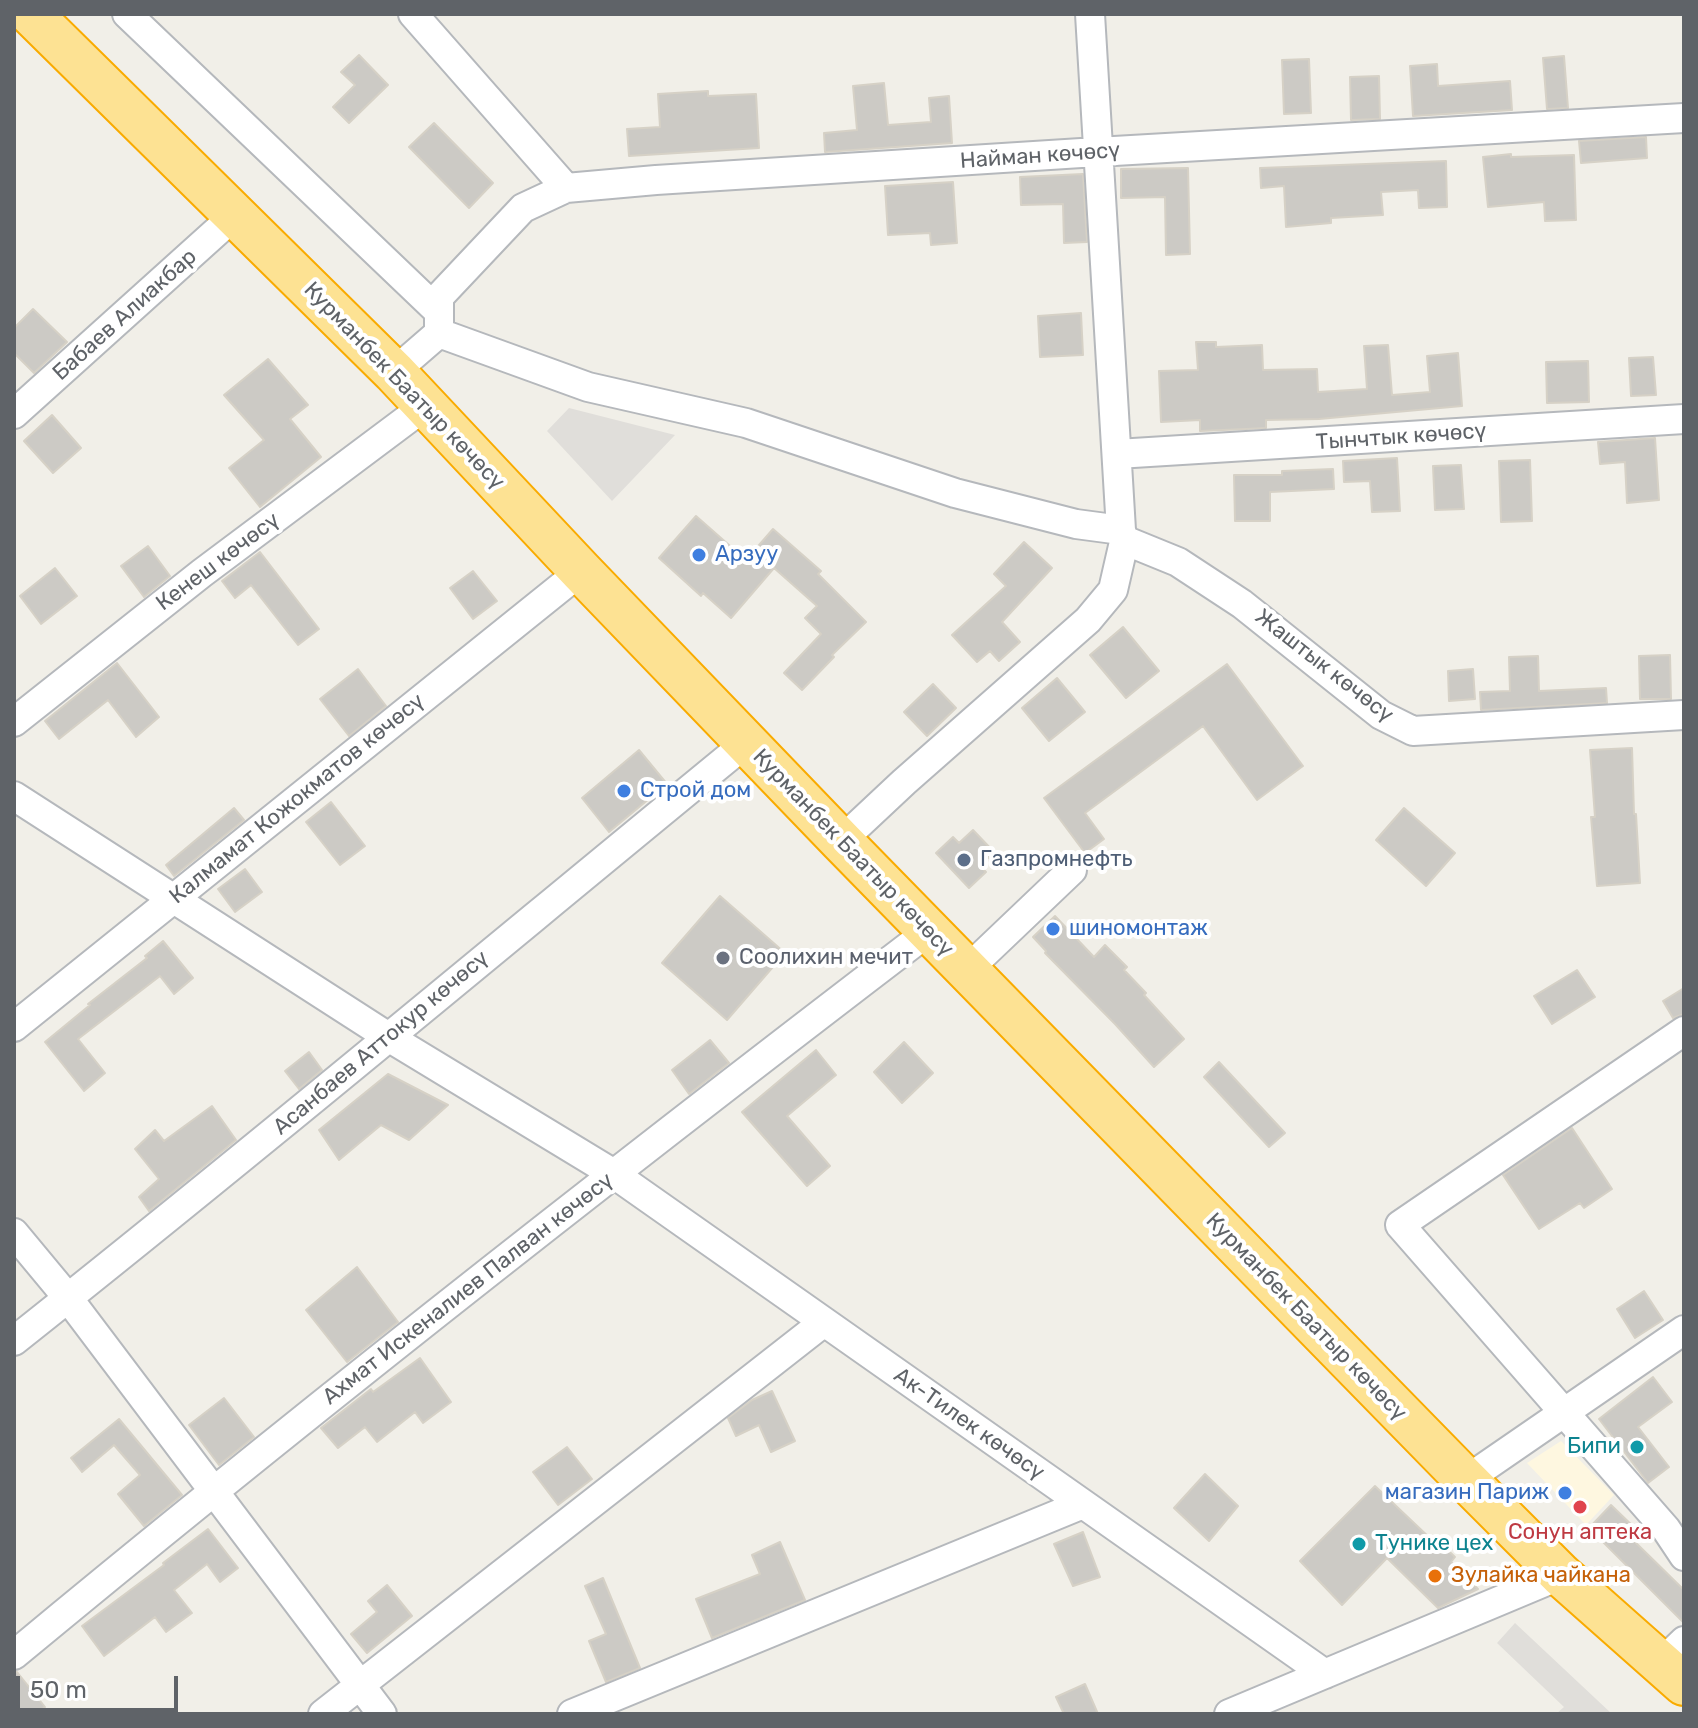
<!DOCTYPE html>
<html>
<head>
<meta charset="utf-8">
<style>
  body { margin:0 }
  #map { position:relative; width:1698px; height:1728px; overflow:hidden; background:#f1efe8; font-family:Rubik,sans-serif }
  canvas { display:block }
  .frame { position:absolute; inset:0; border:16px solid #5f6368; pointer-events:none }
  .scale { position:absolute; left:16px; top:1676px; width:162px; height:36px; box-sizing:border-box; border:4px solid #5f6368; border-top:0; padding-left:10px; font-size:24px; line-height:28px; white-space:nowrap; color:#5f6368; -webkit-text-stroke:6px #fff; paint-order:stroke }
</style>
</head>
<body>
<div id="map">
<canvas width="1698" height="1728"></canvas>
<div class="frame"></div>
<div class="scale">50 m</div>
</div>
<script>
const c = document.querySelector('canvas').getContext('2d');
c.lineJoin = 'round';
function paint(path, color) {
  c.fillStyle = color;
  c.fill(path, 'evenodd');
}
function trace(path, color, width, dash) {
  c.strokeStyle = color;
  c.lineWidth = width;
  c.lineCap = dash ? 'butt' : 'round';
  c.setLineDash(dash || []);
  c.stroke(path);
}
function write(font, color, halo, rows, align = 'center') {
  c.font = font + ' Rubik,sans-serif';
  c.lineWidth = 8;
  c.setLineDash([]);
  c.textBaseline = 'middle';
  c.strokeStyle = halo;
  c.fillStyle = color;
  for (const [text, x, y, turn = 0] of rows) {
    c.save();
    c.translate(x, y);
    c.rotate((+turn || 0) * Math.PI / 180);
    c.textAlign = isNaN(turn) ? turn : align;
    if (halo) c.strokeText(text, 0, 0);
    c.fillText(text, 0, 0);
    c.restore();
  }
}
paint(new Path2D(`
  M1561 1441 1614 1495 1586 1525 1527 1463Z`), '#fef7e0');
paint(new Path2D(`
  M569 408 675 435 612 501 547 431Z
  M1515 1623 1612 1714H1556L1564 1707 1497 1643Z`), '#e0deda');
const building = new Path2D(`
  M359 55 388 85 349 123 333 107 355 85 341 72Z
  M1564 56 1568 108 1547 109 1543 58Z
  M1309 59 1311 113 1284 114 1282 60Z
  M1437 64 1438 86 1510 81 1512 110 1413 116 1410 66Z
  M1379 76 1380 119 1351 120 1350 77Z
  M884 83 888 125 931 122 929 98 949 96 952 143 825 152 824 133 857 130 853 86Z
  M708 91V96L756 94 759 148 629 156 627 129 660 127 658 94Z
  M434 123 493 183 469 208 409 147Z
  M1646 137 1647 158 1581 163 1579 141Z
  M1511 154V157L1574 155 1576 220 1545 221 1544 202 1488 207 1483 157Z
  M1446 161 1447 207 1419 208 1418 190 1381 192 1383 215 1331 218V223L1286 227 1284 186 1261 188 1260 168Z
  M1188 168 1190 254 1166 255 1165 197 1121 198V169Z
  M1083 174 1087 242 1064 243 1063 204 1021 205 1020 177Z
  M953 182 957 243 931 245 930 233 888 235 885 186Z
  M33 309 67 342 34 373 14 353V328Z
  M1081 313 1083 355 1040 357 1038 316Z
  M1196 342H1216V347L1262 345 1263 370 1317 369 1318 392 1367 389 1364 346 1388 345 1392 395 1430 392 1427 356 1458 353 1462 406 1319 419 1266 420V428L1246 429 1200 431V420L1161 422 1159 371 1198 370Z
  M1653 357 1656 395 1631 396 1629 358Z
  M268 359 308 405 290 419 321 457 260 507 229 468 264 440 224 395Z
  M1588 361 1589 402 1547 403 1546 362Z
  M52 415 81 448 53 473 24 441Z
  M1655 438 1659 500 1627 503 1625 462 1600 464 1598 442Z
  M1397 458 1400 511 1372 512 1370 481 1344 482 1343 461Z
  M1530 460 1532 521 1501 522 1499 461Z
  M1461 465 1464 509 1435 510 1433 466Z
  M1333 469 1334 489 1270 492V521H1235L1234 475H1282V471Z
  M696 516 746 560 773 529 821 571 818 574 866 622 832 655 834 657 802 690 784 673 821 634 805 618 817 606 774 568 731 618 703 593 701 596 659 558Z
  M1024 542 1052 568 1002 622 1020 642 999 661 990 651 977 662 952 635 1006 586 994 574Z
  M148 546 170 576 144 597 121 566Z
  M260 552 319 629 298 645 251 585 235 598 222 581Z
  M55 568 77 596 41 624 20 596Z
  M473 571 497 601 473 619 450 588Z
  M1123 627 1159 671 1126 698 1090 655Z
  M1670 655 1671 699H1640L1639 656Z
  M1538 656 1539 691 1606 688 1607 703 1481 710 1480 692 1510 691 1509 657Z
  M117 663 159 717 136 737 108 700 59 739 45 721Z
  M1227 664 1303 766 1257 800 1203 726 1085 813 1104 839 1085 853 1044 798Z
  M358 669 386 706 349 736 320 699Z
  M1473 669 1475 699 1449 701 1448 671Z
  M1057 678 1085 712 1049 741 1022 708Z
  M933 684 956 708 927 736 904 712Z
  M1632 748 1634 814H1636L1640 883 1597 886 1591 817H1595L1590 750Z
  M639 750 667 784 609 832 582 798Z
  M331 802 365 846 340 865 306 822Z
  M234 808 244 820 174 876 166 865Z
  M1404 808 1455 853 1426 886 1376 840Z
  M973 830 994 852 980 866 986 872 969 888 936 853 953 837 959 843Z
  M245 869 262 892 235 912 218 889Z
  M720 896 785 953 727 1020 662 963Z
  M1055 916 1094 957 1105 945 1127 967 1124 970 1146 993 1144 995 1184 1039 1154 1067 1115 1024 1045 953 1046 951 1033 937Z
  M163 941 193 978 174 994 160 976 78 1039 105 1073 84 1091 45 1042 90 1005 88 1004 147 958 145 956Z
  M1577 970 1595 997 1552 1024 1534 996Z
  M1684 988V1014L1673 1018 1663 1001Z
  M710 1040 729 1063 689 1094 672 1070Z
  M904 1042 933 1073 902 1103 874 1072Z
  M816 1050 836 1075 787 1116 830 1166 807 1186 742 1112Z
  M309 1052 322 1070 299 1089 285 1071Z
  M1219 1062 1285 1133 1269 1147 1204 1077Z
  M388 1074 448 1105 409 1140 381 1125 339 1160 319 1130Z
  M212 1106 236 1140 149 1211 139 1197 159 1179 135 1149 155 1130 164 1141Z
  M1572 1128 1612 1189 1584 1208 1580 1203 1539 1229 1503 1175Z
  M357 1267 398 1322 347 1362 306 1310Z
  M1644 1291 1663 1320 1635 1338 1617 1309Z
  M420 1358 451 1402 423 1423 415 1412 377 1442 365 1427 338 1448 321 1428 371 1389 373 1392Z
  M1653 1377 1672 1402 1638 1427 1669 1467 1648 1483 1599 1419Z
  M772 1391 795 1441 771 1452 759 1425 736 1436 728 1418 752 1400Z
  M224 1398 254 1437 219 1465 189 1425Z
  M119 1419 182 1495 144 1526 118 1494 140 1475 114 1445 82 1472 71 1458Z
  M567 1447 592 1479 558 1505 533 1472Z
  M1205 1474 1238 1506 1209 1541 1174 1508Z
  M1375 1486 1433 1541 1436 1539 1455 1557 1451 1562 1478 1589 1438 1608 1387 1558 1342 1605 1300 1561Z
  M1611 1505 1639 1532 1632 1539 1684 1590V1623L1589 1528Z
  M208 1529 238 1568 220 1582 207 1564 174 1590 192 1613 166 1632 155 1617 104 1656 82 1626 164 1565 163 1563Z
  M1083 1532 1100 1577 1073 1586 1054 1544Z
  M780 1542 805 1600 712 1638 696 1599 760 1574 752 1555Z
  M603 1578 640 1668 606 1682 589 1641 606 1634 585 1586Z
  M387 1585 412 1616 367 1653 351 1634 377 1612 368 1601Z
  M14 1672H17L45 1707 35 1714H14Z
  M1085 1684 1098 1714H1064L1056 1697Z`);
paint(building, '#cccac5');
trace(building, '#d6d1c6', 2);
const minor = new Path2D(`
  M127 14 439 312
  M413 14 566 188
  M439 333 588 387 746 423 955 493 1076 524 1121 530
  M394 372 439 333V297L523 208 566 188 656 180 1097 152 1684 118
  M14 414 235 215
  M1117 454 1684 419
  M1124 540 1178 562 1242 604 1381 715 1413 731 1684 715
  M14 722 202 573 425 406
  M14 796 390 1038 614 1174 1325 1674
  M841 841 904 782 1088 620 1113 590 1124 542 1121 530 1090 14
  M967 970 1072 870
  M14 1027 581 571
  M1684 1031 1400 1225 1666 1529 1684 1556
  M14 1233 68 1298 382 1714
  M14 1341C261 1145 502 943 746 743
  M1466 1480 1684 1330
  M14 1655C313 1407 620 1167 929 931
  M1660 1664 1684 1641
  M323 1714 824 1322
  M572 1714 1083 1504
  M1229 1714 1561 1575`);
const highway = new Path2D(`
  M31 14 394 372 581 571 841 841 1466 1480 1561 1575 1684 1684`);
trace(minor, '#b5b8bc', 32);
trace(highway, '#f9ab00', 46);
trace(minor, '#fff', 28);
trace(highway, '#fde293', 42);
for (const [x, y, r, color] of [
  [699,555,8,"#3f7fe0"],
  [624,791,8,"#3f7fe0"],
  [964,860,8,"#5c6f8a"],
  [1053,929,8,"#3f7fe0"],
  [723,958,8,"#6b7280"],
  [1637,1447,8,"#0f9aa8"],
  [1565,1493,8,"#3f7fe0"],
  [1580,1507,8,"#e0444e"],
  [1359,1544,8,"#0f9aa8"],
  [1435,1576,8,"#e8710a"]
]) {
  const dot = new Path2D();
  dot.arc(x, y, r, 0, 2 * Math.PI);
  c.fillStyle = color;
  c.fill(dot);
  trace(dot, '#fff', 3);
}
write('22px', '#5f6368', '#fff', [
  ["Найман көчөсү",1040,156,-4],
  ["Бабаев Алиакбар",125,315,-42],
  ["Курманбек Баатыр көчөсү",404,386,46],
  ["Тынчтык көчөсү",1401,437,-4],
  ["Кенеш көчөсү",218,562,-37],
  ["Жаштык көчөсү",1324,666,38],
  ["Калмамат Кожокматов көчөсү",297,799,-39],
  ["Курманбек Баатыр көчөсү",853,853,46],
  ["Асанбаев Аттокур көчөсү",381,1043,-40],
  ["Ахмат Искеналиев Палван көчөсү",468,1289,-38],
  ["Курманбек Баатыр көчөсү",1306,1317,46],
  ["Ак-Тилек көчөсү",969,1424,35]
]);
write('22px', '#366cbe', '#fff', [
  ["Арзуу",715,555],
  ["Строй дом",640,791],
  ["шиномонтаж",1069,929],
  ["магазин Париж",1549,1493,"right"]
], 'left');
write('22px', '#4e5e75', '#fff', [
  ["Газпромнефть",980,860]
], 'left');
write('22px', '#5b616d', '#fff', [
  ["Соолихин мечит",739,958]
], 'left');
write('22px', '#0d838f', '#fff', [
  ["Бипи",1621,1447],
  ["Тунике цех",1375,1544,"left"]
], 'right');
write('22px', '#be3a42', '#fff', [
  ["Сонун аптека",1580,1533]
]);
write('22px', '#c56008', '#fff', [
  ["Зулайка чайкана",1451,1576]
], 'left');
</script>
</body>
</html>
